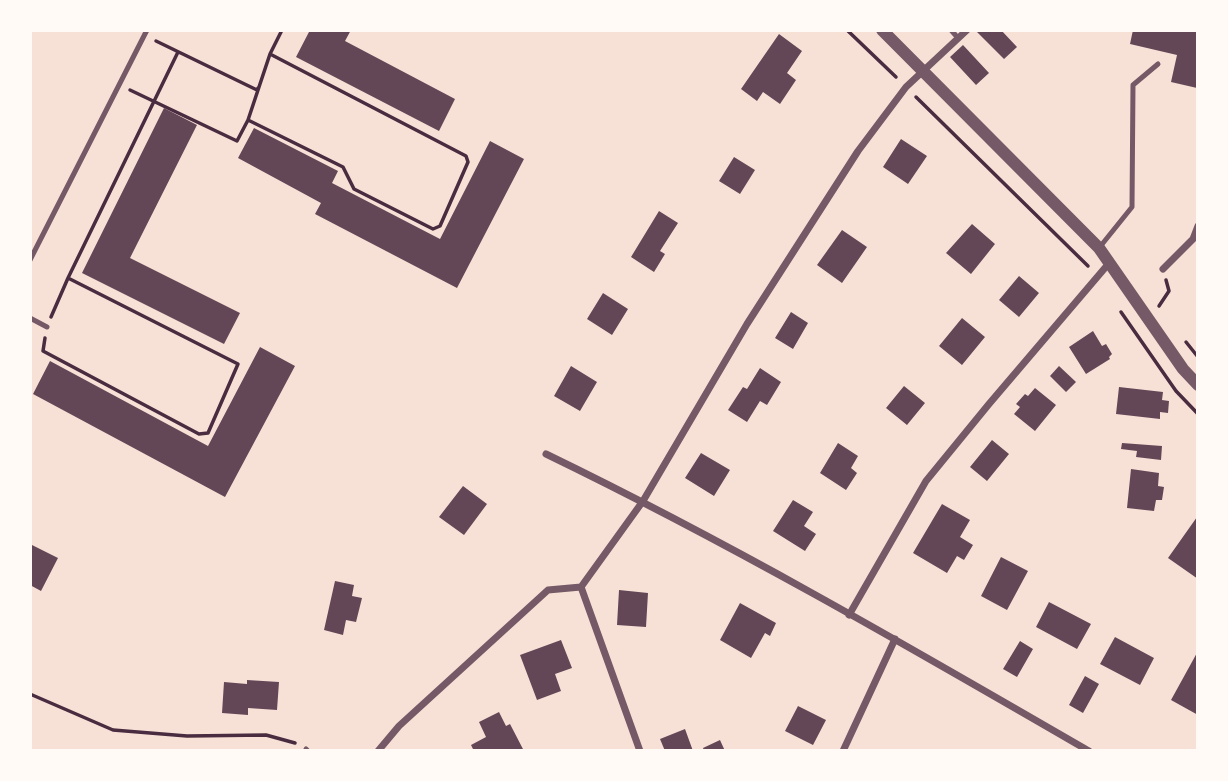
<!DOCTYPE html>
<html>
<head>
<meta charset="utf-8">
<style>
  body { margin:0 }
  #map { position:relative; width:1228px; height:781px; overflow:hidden; background:#f7e1d7; font-family:Rubik,sans-serif }
  canvas { display:block }
  .frame { position:absolute; inset:0; border:32px solid #fffaf5; pointer-events:none }
</style>
</head>
<body>
<div id="map">
<canvas width="1228" height="781"></canvas>
<div class="frame"></div>
</div>
<script>
const c = document.querySelector('canvas').getContext('2d');
c.lineJoin = 'round';
function paint(path, color) {
  c.fillStyle = color;
  c.fill(path, 'evenodd');
}
function trace(path, color, width, dash) {
  c.strokeStyle = color;
  c.lineWidth = width;
  c.lineCap = dash ? 'butt' : 'round';
  c.setLineDash(dash || []);
  c.stroke(path);
}
paint(new Path2D(`
  M310 30H351L345 41 455 99 439 131 296 57Z
  M980 30H1001L1017 47 1004 59 977 32Z
  M1133 30H1198L1197 88 1171 82 1177 55 1130 44Z
  M779 34 802 51 787 73 796 80 780 104 763 92 757 101 741 89Z
  M963 45 989 73 976 85 950 57Z
  M164 108 197 125 130 258 240 313 224 344 82 273Z
  M254 128 338 171 332 183 440 239 490 141 524 159 457 288 315 214 321 203 238 158Z
  M901 139 927 156 908 184 883 167Z
  M734 157 755 170 740 194 719 181Z
  M659 211 678 223 660 251 665 254 654 272 631 257Z
  M972 224 995 244 971 274 946 253Z
  M842 230 867 247 842 283 817 265Z
  M1019 276 1039 293 1019 317 999 300Z
  M603 293 628 309 612 335 587 319Z
  M791 312 808 323 793 349 775 338Z
  M962 318 985 337 962 365 939 346Z
  M1093 331 1102 346 1106 344 1112 354 1109 357 1110 359 1086 374 1069 347Z
  M260 347 295 366 225 497 33 394 50 361 208 446Z
  M571 366 597 382 580 411 554 396Z
  M1059 366 1076 382 1066 392 1050 376Z
  M760 368 781 382 767 405 760 401 747 422 728 410 743 387 747 389Z
  M904 386 925 403 907 425 886 408Z
  M1119 387 1163 392 1162 400 1169 401 1168 413 1160 412V419L1116 414Z
  M1035 388 1056 405 1035 431 1014 414 1020 407 1016 404 1025 394 1028 396Z
  M992 440 1009 454 987 481 970 467Z
  M838 443 858 456 851 468 857 473 846 490 820 473Z
  M1122 443 1162 446 1161 460 1136 457 1137 451 1121 449Z
  M701 453 730 470 714 496 685 478Z
  M1131 469 1159 473 1158 486 1164 487 1162 500H1156L1154 511 1127 508Z
  M463 486 487 504 464 535 439 517Z
  M793 500 813 512 804 526 816 534 805 551 773 531Z
  M942 504 970 520 960 537 973 545 964 560 957 556 947 573 913 553Z
  M1197 517 1198 518V579L1168 558Z
  M30 544 58 558 41 591 30 585Z
  M1001 557 1028 571 1007 610 981 596Z
  M335 581 354 585 352 596 362 598 356 622 346 620 343 635 324 630Z
  M619 590 648 593 646 627 617 625Z
  M1049 602 1091 624 1077 649 1036 627Z
  M740 603 776 623 770 636 765 633 751 658 720 640Z
  M1115 637 1154 658 1140 685 1100 664Z
  M561 640 572 668 555 674 561 691 537 700 520 655Z
  M1020 641 1033 649 1017 677 1003 669Z
  M1198 651V715L1171 700Z
  M1085 676 1099 684 1083 713 1069 705Z
  M247 680 279 682 277 710 248 708V715L222 713 224 682 247 684Z
  M798 706 826 720 813 745 785 731Z
  M499 712 506 726 510 724 524 751H474L471 745 486 737 479 722Z
  M685 729 693 751H665L660 739Z
  M720 740 725 751H704L703 748Z`), '#644757');
trace(new Path2D(`
  M847 30 896 77
  M156 41 257 90 258 88
  M270 54 466 156 468 162 440 226 433 229 354 189 343 167 248 120Z
  M270 54 282 30
  M130 90 237 141 248 120
  M916 97 1088 266
  M1159 306 1169 291 1166 280
  M1121 312 1176 391 1198 414
  M51 317 68 278
  M45 338 43 351 199 434 208 433 238 364 68 278 178 52
  M1186 342 1198 357
  M30 694 113 730 187 736 266 735 295 743`), '#4a2c40', 3.5);
trace(new Path2D(`
  M951 30 958 38
  M1099 248 1132 207 1133 85 1158 64
  M30 260 147 30
  M30 318 47 327
  M306 749 308 751`), '#755966', 5);
trace(new Path2D(`
  M1163 269 1193 239 1198 226
  M546 454C732 544 911 648 1089 751
  M581 587 640 751
  M849 615 926 481 989 404 1110 262
  M378 751 399 726 548 590 581 587 643 501 747 324 858 151 906 87 967 30
  M843 751 895 639`), '#755966', 7);
trace(new Path2D(`
  M882 30 1099 248 1183 369 1198 385`), '#755966', 12);
</script>
</body>
</html>
